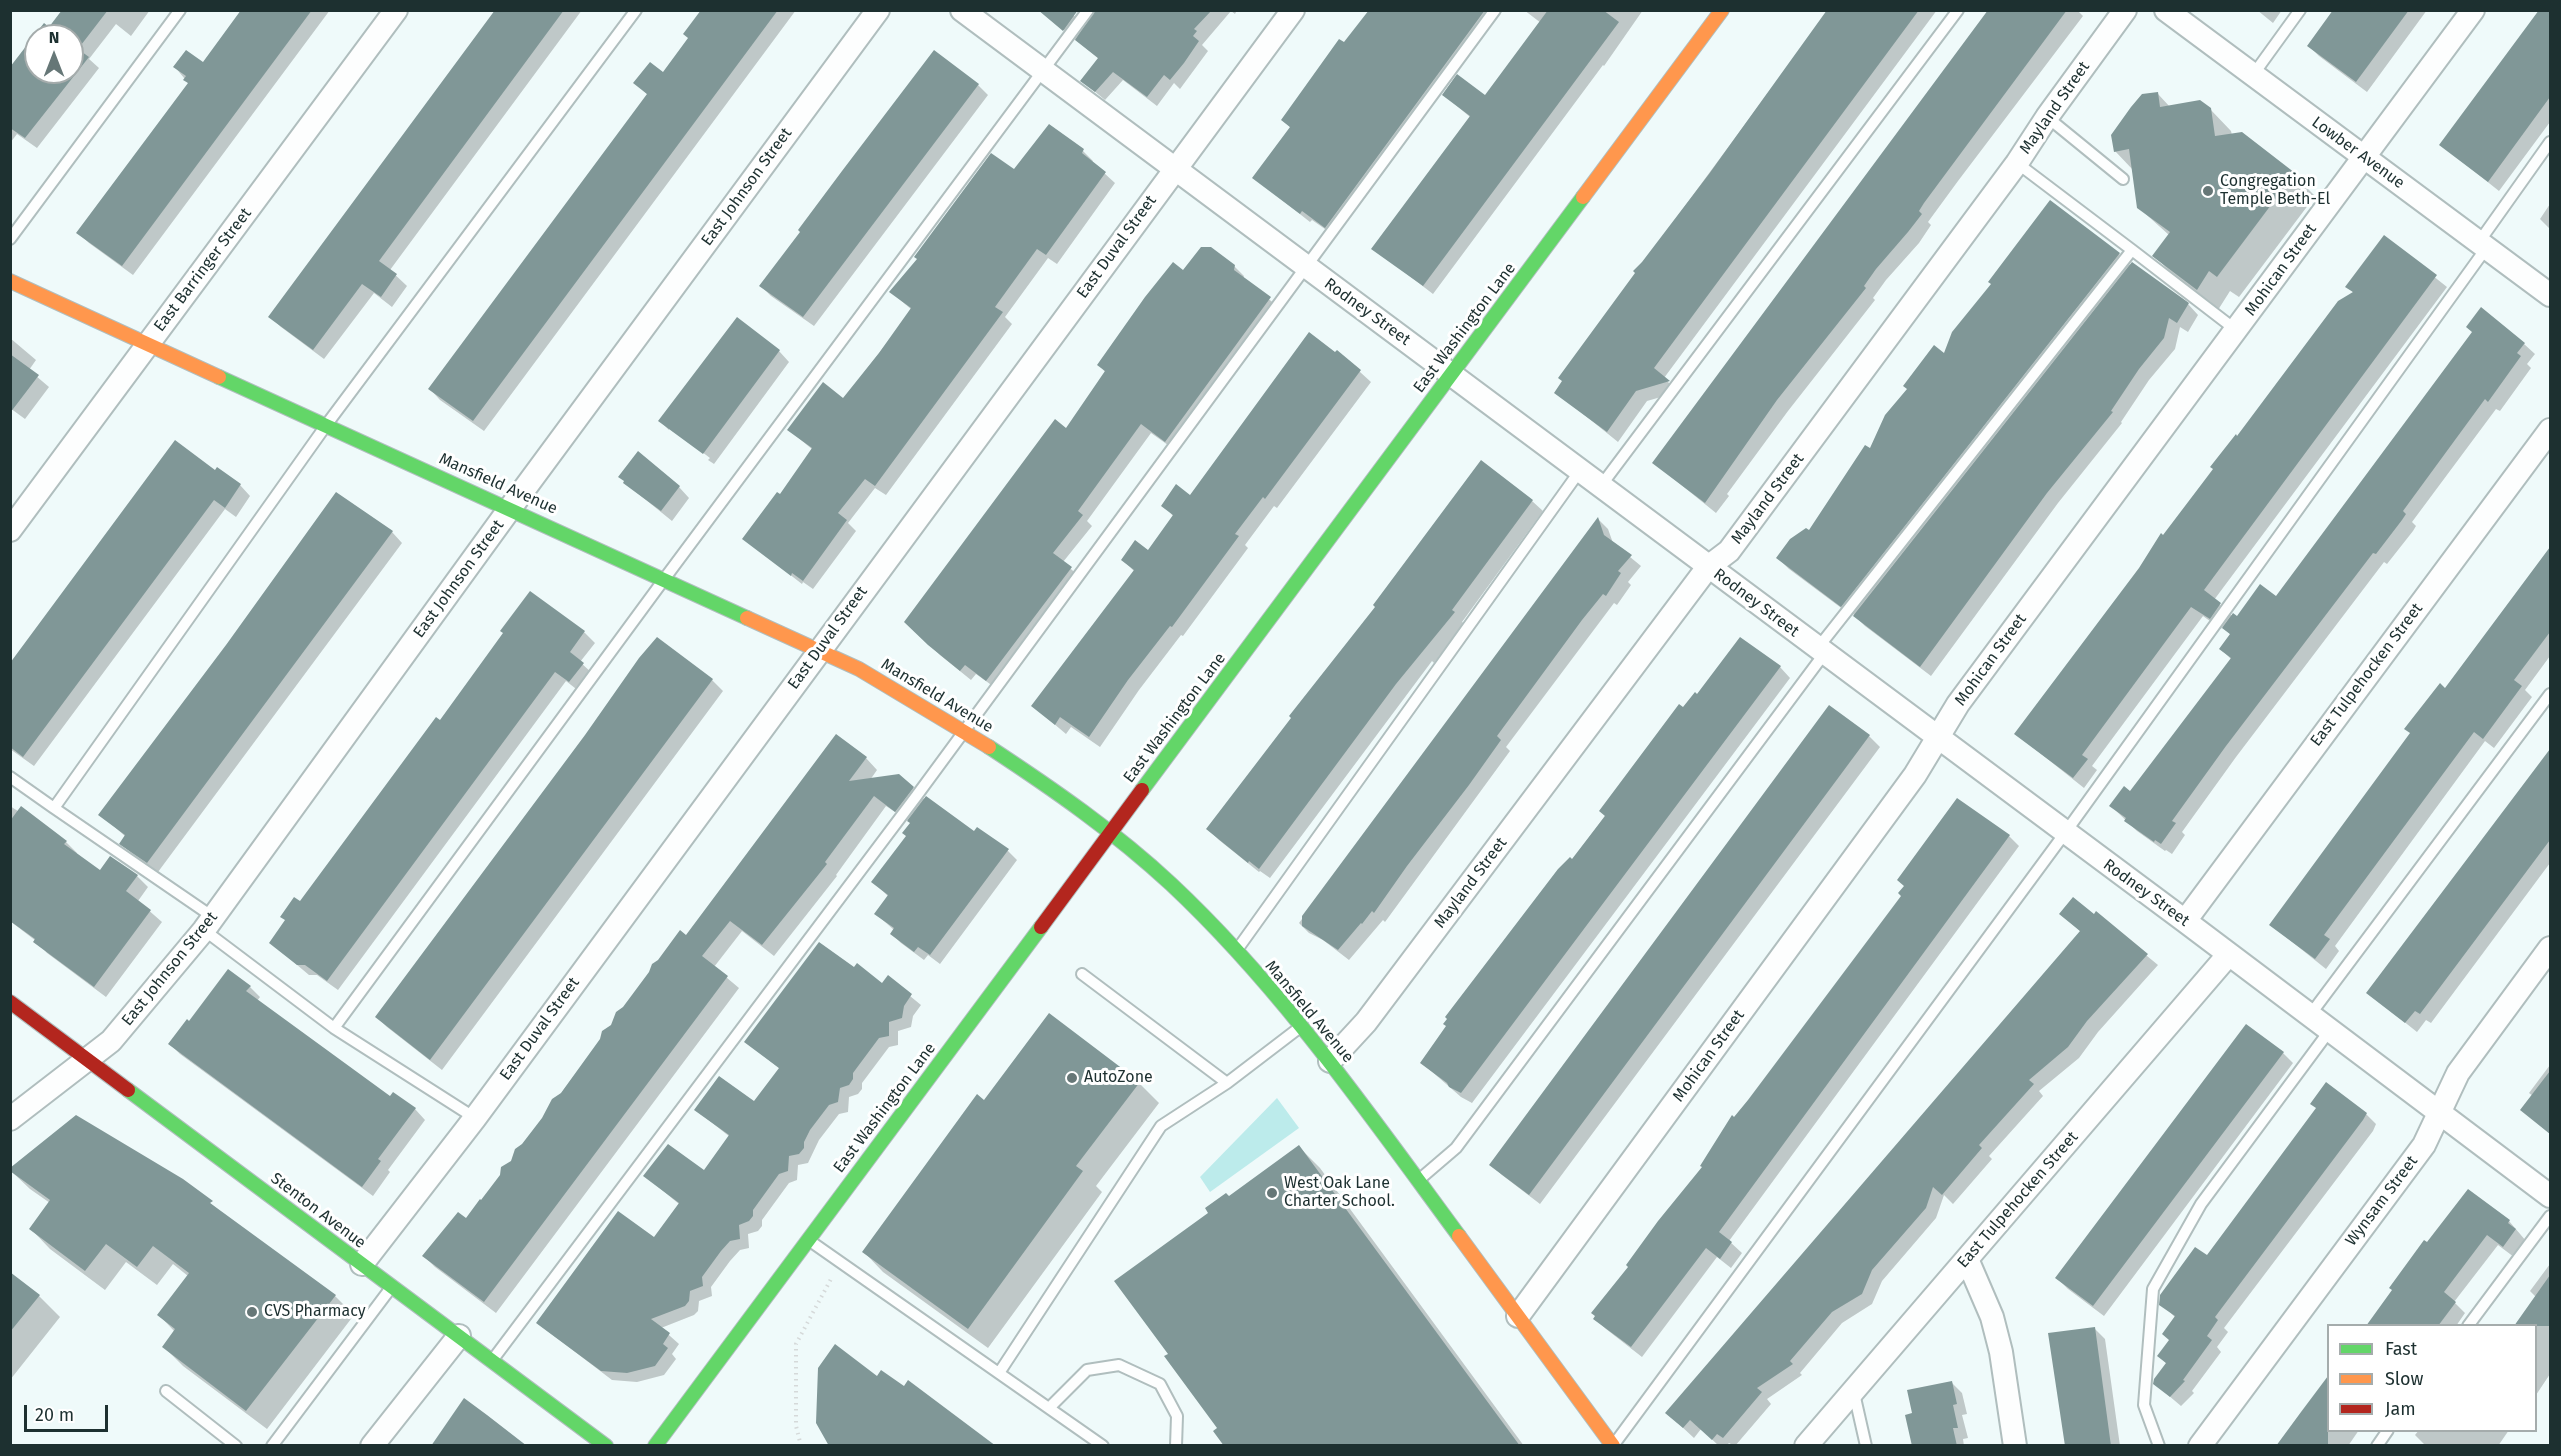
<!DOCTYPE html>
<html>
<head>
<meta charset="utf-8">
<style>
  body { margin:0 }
  #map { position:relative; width:2561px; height:1456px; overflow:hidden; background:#effafa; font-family:"Fira Sans",sans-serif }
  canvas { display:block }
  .frame { position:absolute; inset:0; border:12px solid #1d3030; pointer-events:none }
  .legend { position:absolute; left:2327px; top:1324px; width:210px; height:108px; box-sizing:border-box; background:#fff; border:2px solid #a5acac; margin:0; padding:8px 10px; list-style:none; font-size:18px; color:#1d3030 }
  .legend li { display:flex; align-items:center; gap:12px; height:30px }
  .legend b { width:30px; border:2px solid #a5acac }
  .north { position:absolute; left:24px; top:24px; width:60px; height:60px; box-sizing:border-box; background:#fff; border:2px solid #a5acac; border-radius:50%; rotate:0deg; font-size:16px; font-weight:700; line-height:24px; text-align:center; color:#1d3030 }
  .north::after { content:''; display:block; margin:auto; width:21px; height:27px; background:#677; clip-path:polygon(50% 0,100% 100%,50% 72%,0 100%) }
  .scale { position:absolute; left:24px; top:1405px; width:84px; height:27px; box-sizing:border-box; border:3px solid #1d3030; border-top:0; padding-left:8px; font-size:18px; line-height:21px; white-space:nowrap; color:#1d3030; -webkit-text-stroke:4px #fff; paint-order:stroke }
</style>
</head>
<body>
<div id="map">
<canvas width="2561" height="1456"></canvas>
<div class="frame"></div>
<ul class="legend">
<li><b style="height:8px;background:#63d668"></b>Fast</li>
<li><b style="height:8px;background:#ff974d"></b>Slow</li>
<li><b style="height:8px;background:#b3261e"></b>Jam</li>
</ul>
<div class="north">N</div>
<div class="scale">20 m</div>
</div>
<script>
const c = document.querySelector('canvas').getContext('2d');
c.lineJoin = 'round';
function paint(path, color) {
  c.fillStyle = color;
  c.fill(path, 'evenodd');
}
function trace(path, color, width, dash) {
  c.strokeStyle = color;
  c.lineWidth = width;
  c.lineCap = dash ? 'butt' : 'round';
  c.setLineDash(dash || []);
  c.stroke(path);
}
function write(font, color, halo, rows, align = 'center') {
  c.font = font + ' "Fira Sans",sans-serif';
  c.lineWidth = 6;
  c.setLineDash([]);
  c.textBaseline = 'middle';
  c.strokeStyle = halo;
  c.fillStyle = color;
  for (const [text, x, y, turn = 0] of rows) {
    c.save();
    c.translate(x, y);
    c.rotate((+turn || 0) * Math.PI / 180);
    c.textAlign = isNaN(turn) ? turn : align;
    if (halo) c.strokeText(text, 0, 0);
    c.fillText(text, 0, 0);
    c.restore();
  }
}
paint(new Path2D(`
  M1277 1098 1299 1128 1210 1192 1200 1177Z`), '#bcebeb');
paint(new Path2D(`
  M64 10H150L131 36 116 24 89 59 99 68 37 148 17 134 10 143V69L44 25 50 29ZM36 36H72V72H36Z
  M243 10H330L133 275 89 243 78 233 189 84 175 67 203 64Z
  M497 10H582L390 270 407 286 392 307 374 293 324 359 281 327 270 317Z
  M703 10H796L484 431 440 400 430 389 648 95 635 83 664 74 690 39Z
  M1068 10 1086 27 1099 10H1237L1235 14 1231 11 1202 45 1208 51 1180 89 1174 83 1157 106 1123 80 1105 100 1082 81 1099 59 1044 14Z
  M1371 10H1502L1335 236 1312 220 1310 222 1254 178 1291 128 1282 120Z
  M1524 10H1643L1604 66 1603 65 1433 294 1373 248 1470 117 1444 95 1485 97 1541 23Z
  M1829 10H1937L1664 378 1678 392 1647 401 1618 442 1556 392 1643 263Z
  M1990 10H2077L2083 16 1958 181 1928 222 1931 225 1919 243 1886 280 1873 298 1875 300 1788 411 1727 494 1729 496 1716 513 1654 463Z
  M2257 10H2282L2273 23Z
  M2335 10H2427L2367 92 2319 56 2309 46Z
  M2542 10H2550V122L2499 191 2441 145Z
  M978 85 988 95 814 326 771 296 761 286 802 233Z
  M2158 94 2170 107 2210 109 2231 131 2232 135 2294 175 2315 196 2239 297 2230 291 2218 310 2175 277 2154 255 2169 235 2139 208 2133 170 2115 151Z
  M1083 151 1093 161 1092 162 1115 183 1057 264 1048 258 1005 317 1012 324 886 495 875 488 848 523 856 531 813 589 803 582 802 584 744 539 780 496 813 450 789 430 843 400 912 310 891 292 1014 171Z
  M2550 204V229L2540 219Z
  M2384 237 2447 287 2214 600 2232 616 2237 618 2276 598 2524 344 2535 354 2527 364 2531 368 2500 411 2496 409 2412 522 2416 526 2413 531 2387 564 2384 562 2236 757 2182 832 2185 835 2172 854 2166 850 2165 851 2137 831 2111 806 2131 793 2231 659 2221 649 2231 635 2222 627 2221 629 2203 616 2092 766 2097 770 2084 788 2016 734 2238 438 2354 293 2347 287Z
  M2119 254 2131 266 2188 304 2198 315 2188 332 2180 327 2175 349 2149 380 2121 422 2122 423 2058 503 1931 676 1865 626 1853 614 1852 616 1789 569 1778 558 1809 533 1944 355Z
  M1234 266 1244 276 1243 279 1280 308 1175 450 1151 433 1087 521 1092 526 1063 562 1081 578 997 689 976 674 971 680 940 655 906 622 1066 430 1106 373 1099 365 1184 272Z
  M10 338 36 360 29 370 49 387 25 419 10 408Z
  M779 351 789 362 714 464 708 460 710 458 669 427V430L660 421Z
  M1338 352 1371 382 1277 508 1274 506 1245 545 1248 548 1183 636 1181 635 1139 690 1100 747 1071 727 1066 734 1033 706 1134 571 1123 560 1148 552 1174 517 1163 505 1190 497Z
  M215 472 240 485 250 496 236 517 225 509 34 766 10 749V665Z
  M625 483 679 487 689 498 672 521Z
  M1532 501 1543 511 1462 622 1465 624 1434 663 1432 661 1270 878 1260 871 1259 872 1219 840 1208 829 1292 718Z
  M1598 519 1608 529 1613 543 1641 566 1628 582 1631 585 1617 605 1614 603 1506 747 1510 751 1385 922 1383 920 1349 960 1323 940 1309 933 1299 923Z
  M392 532 402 543 158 872 132 854 121 843 126 837 100 814 227 646Z
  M2550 550V656L2525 690 2532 697 2494 748 2485 741 2335 946 2339 951 2326 969 2271 925Z
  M531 593 585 633 595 643 580 662 593 674 580 692 566 681 338 990 317 975H309L271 943 441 722 505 634Z
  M1780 667 1790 678 1472 1103 1461 1097 1422 1063 1684 709 1698 696Z
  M712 680 723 691 442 1070 387 1027 377 1017Z
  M1869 736 1880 747 1540 1204 1502 1175 1491 1165Z
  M2550 751V863L2431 1023 2426 1020 2417 1032 2368 993Z
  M866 758 877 770 870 780 913 788 925 800 974 833 1008 851 1017 860 940 964 928 955 924 960 901 943 892 934 894 930 876 914 889 897 873 882 907 836 912 823 886 806 836 875 837 876 774 956 742 931 714 967 739 988 496 1313 435 1267 424 1256 466 1220 481 1202 624 1008 686 937Z
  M10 806 66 842 77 853 76 855 100 872 137 876 148 887 138 901 162 922 106 997 47 953 36 941 10 921Z
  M2009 836 2019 846 1729 1241 1742 1253 1731 1268 1717 1257 1642 1357 1606 1329 1595 1319 1703 1167 1734 1119Z
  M2061 914 2095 916 2096 914 2158 965 2098 1032 2079 1058 2039 1091 2043 1096 1989 1156 1992 1159 1953 1204 1944 1195 1936 1218 1882 1281 1872 1304 1842 1323 1800 1373 1802 1375 1767 1399 1771 1404 1735 1446 1729 1443 1726 1446H1719L1701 1429 1694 1438 1667 1413 2081 932Z
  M854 969 882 985 888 978 921 1005 913 1016 911 1027 898 1031V1045L889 1047 862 1083V1089L858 1094 849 1097 848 1112 839 1114 819 1140 808 1163 798 1165 797 1180 789 1183 762 1220V1226L758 1231 748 1234 749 1248 740 1250 730 1261 711 1287 712 1296 699 1301 698 1311 694 1315 661 1328 679 1344 672 1354 676 1359 664 1375 637 1382 612 1380 537 1323 654 1239 679 1204 645 1176 705 1172 730 1137 696 1110 755 1104 780 1069 746 1042Z
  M250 987 260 997 257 1001 391 1098 415 1109 425 1120 388 1170 390 1172 373 1196 180 1054 170 1044 189 1023Z
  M1049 1015 1139 1083 1159 1103 1096 1186 1102 1192 988 1348 883 1272 864 1252 985 1102Z
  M2283 1053 2293 1063 2104 1316 2068 1289 2057 1278Z
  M2550 1065V1134L2522 1110 2533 1096 2529 1093Z
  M2366 1114 2376 1124 2373 1131 2224 1328 2228 1332 2217 1347 2221 1352 2192 1391 2194 1393 2181 1406 2155 1384 2167 1364 2159 1356 2170 1341 2176 1318 2161 1304 2208 1257Z
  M1299 1147 1320 1168 1524 1446H1226L1219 1428 1170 1354 1229 1198Z
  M10 1170 182 1180 226 1216 335 1296 354 1315 267 1429 183 1366 164 1347 175 1332 159 1315 188 1276 173 1264 157 1285 126 1262 105 1290 50 1249 31 1229 50 1203 30 1189Z
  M2509 1221 2526 1241 2514 1257 2498 1245 2454 1302 2465 1313 2456 1326H2367L2428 1244Z
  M2550 1264V1374L2536 1395V1297L2530 1291Z
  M10 1274 39 1296 60 1317 10 1380Z
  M2094 1328 2105 1339 2120 1446H2066Z
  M2328 1378V1430H2359L2348 1446H2278Z
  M1952 1383 1962 1393 1967 1414 1962 1415 1968 1438 1963 1439 1964 1446H1913V1414Z
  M2419 1430H2509L2498 1446H2426L2415 1435Z`), '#0003');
paint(new Path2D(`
  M62 10H108L78 49 89 57 25 138 10 128V67L44 23 49 27ZM36 36H72V72H36Z
  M241 10H312L122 266 76 233 188 83 183 80 186 76 173 67 186 50 203 62Z
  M495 10H564L379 261 397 274 381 297 362 284 313 350 268 317Z
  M701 10H778L473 421 428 389 647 94 633 83 650 62 663 72 688 38 683 34Z
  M1038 10H1078L1063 31Z
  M1095 10H1212L1194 29 1197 31 1193 36 1199 41 1184 63 1170 80 1164 75 1147 97 1113 72 1095 92 1080 81 1098 58 1075 40Z
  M1369 10H1485L1325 228 1302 211 1300 214 1252 178 1290 127 1281 120 1339 39 1344 42Z
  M1548 10H1603L1619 22 1423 286 1371 249 1470 116 1442 95 1457 74 1485 95Z
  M1827 10H1919L1654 368 1670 381 1636 391 1607 432 1554 393 1562 381 1558 378 1635 273 1633 271 1642 262 1709 174Z
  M1988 10H2067L1924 203 1919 211 1922 214 1908 232 1876 269 1864 286 1866 288 1777 400 1705 503 1652 463Z
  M2333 10H2409L2356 82 2307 46Z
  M2539 10H2550V97L2488 182 2439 145Z
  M934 50 979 84 803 317 759 286 800 232 798 230 842 171Z
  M2158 92 2160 107 2200 100 2211 108 2215 136 2242 132 2295 173 2217 277 2209 271 2197 290 2152 256 2170 232 2137 208 2129 149 2114 152 2111 135 2131 107 2142 94Z
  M1049 124 1084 149 1082 153 1106 172 1046 255 1037 249 995 307 1003 312 875 486 865 479 838 513 847 520 803 581 792 573 791 576 742 539 777 492 780 494 812 448 787 430 823 382 843 398 879 353 911 308 889 292 917 259 914 257 991 153 1014 169Z
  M2050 200 2120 253 1841 607 1776 558 1790 539 1806 528 1809 530 1865 445 1870 448 1885 415 1907 389 1903 386 1934 345 1944 353 1952 332 1991 284 1988 282Z
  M2384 235 2437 275 2204 590 2221 603 2210 619 2191 607 2082 755 2088 759 2073 778 2014 734 2139 568 2161 533 2163 535 2207 477 2213 469 2210 467 2236 434 2237 436 2338 301 2353 292 2345 287Z
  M1201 247H1211L1235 265 1234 270 1271 297 1165 442 1141 424 1078 511 1083 515 1053 553 1072 567 986 681 965 665 960 671 928 645 904 622 1055 419 1066 428 1105 371 1097 365 1145 297 1173 262 1183 270Z
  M2132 262 2189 303 2177 323 2169 318 2164 338 2139 369 2111 411 2113 412 2047 493 1920 667 1853 616Z
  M2481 307 2525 343 2517 353 2521 356 2488 402 2485 399 2403 511 2406 514 2402 520 2376 554 2373 553 2226 746 2172 821 2176 823 2161 844 2155 840 2154 842 2124 821 2126 818 2109 806 2124 786 2130 791 2231 658 2219 649 2230 634 2222 628 2233 613 2237 616 2260 584 2276 596 2472 332 2466 327Z
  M737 317 780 350 703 454 658 421Z
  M1309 332 1335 352 1337 350 1361 370 1265 499 1263 497 1235 534 1239 536 1172 627 1170 626 1128 680 1089 737 1060 717 1055 725 1031 706 1134 570 1121 560 1135 540 1148 550 1173 515 1161 506 1176 484 1190 495Z
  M10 354 39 375 10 413Z
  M175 440 215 470 217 467 241 484 225 508 214 500 23 757 10 747V663Z
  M638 451 680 486 661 511 623 483 624 481 618 477Z
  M1481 460 1533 500 1452 610 1455 612 1396 684 1259 869 1249 861 1248 863 1206 829 1291 718 1289 716 1375 607 1373 605Z
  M336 492 393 531 147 863 119 844 125 835 98 815 226 645Z
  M1598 517 1604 535 1632 555 1618 571 1621 573 1606 596 1603 594 1582 620 1497 736 1501 740 1469 785 1407 866 1374 913 1372 911 1362 924 1361 923 1338 950 1302 926V916Z
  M2550 547V632L2514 680 2522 686 2483 739 2474 732 2324 935 2330 939 2315 959 2269 925 2410 733 2404 729 2440 683 2445 688Z
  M530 591 585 631 570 652 584 663 569 682 555 672 327 981 305 965H297L269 943 285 920 280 917 294 897 300 901 436 717 440 720 503 633 500 631Z
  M657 637 713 679 430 1060 375 1017 585 735 639 658Z
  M1740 637 1781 666 1461 1093 1449 1087 1447 1083 1420 1063 1446 1026 1443 1024 1447 1019 1445 1017 1558 869 1570 857 1572 859 1605 816 1599 811 1679 704 1683 707 1695 692 1697 694Z
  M1829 705 1870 735 1529 1195 1489 1165Z
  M836 734 867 757 849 781 899 774 914 787 895 812 874 796 825 862 827 864 762 945 730 921 702 956 728 976 484 1302 422 1256 458 1212 466 1218 480 1199 481 1200 500 1175 501 1167 511 1161 515 1149 522 1144 542 1118 552 1099 561 1093 600 1039 602 1031 611 1025 616 1012 623 1007 649 972 652 964 658 960 680 930 686 935Z
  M2550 749V840L2420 1014 2415 1011 2405 1023 2366 993Z
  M926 796 974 831 977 827 1009 849 930 955 918 947 914 952 890 934 894 928 874 914 888 895 871 882 906 836 902 833 910 823 907 821Z
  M1957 798 2010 835 1719 1232 1732 1242 1720 1259 1706 1248 1631 1347 1593 1319 1595 1316 1591 1313 1628 1267 1626 1265 1658 1221 1702 1167 1700 1166 1732 1115 1734 1117 1748 1100 1901 896 1898 893 1904 886 1897 880Z
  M21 806 67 841 64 844 100 870 110 856 138 875 126 891 151 910 94 987 33 942 35 939 10 921V821Z
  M2073 897 2094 914 2096 911 2148 954 2087 1021 2068 1047 2029 1080 2034 1084 1979 1145 1982 1148 1942 1195 1933 1187 1926 1208 1872 1270 1862 1294 1832 1312 1790 1361 1793 1364 1757 1388 1762 1392 1723 1438 1717 1434 1712 1440 1690 1420 1683 1428 1665 1413 2080 931 2059 914Z
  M819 942 854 967 857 963 882 983 888 975 912 994 904 1006 902 1018 889 1022V1036L879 1038 853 1073V1079L849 1085 840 1088 838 1102 829 1105 810 1130 804 1142V1148L799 1154 789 1156 788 1171 779 1174 753 1210V1216L749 1221 739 1225 740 1239 730 1241 721 1251 702 1277 703 1286 690 1291 689 1301 685 1306 651 1319 670 1333 663 1344 668 1348 655 1366 627 1373 601 1371 536 1323 618 1211 654 1237 679 1203 643 1176 668 1144 704 1170 729 1135 694 1110 719 1076 754 1101 779 1068 744 1042Z
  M228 969 251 986 246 991 390 1096 393 1092 416 1108 378 1159 381 1161 362 1187 168 1044 187 1019 189 1021Z
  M1049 1013 1140 1082 1076 1166 1083 1171 968 1329 862 1252 977 1094 984 1100Z
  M2246 1024 2284 1052 2093 1306 2055 1278Z
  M2550 1071V1134L2520 1110Z
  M2326 1082 2367 1113 2363 1120 2215 1317 2218 1320 2207 1336 2212 1340 2183 1380 2185 1381 2170 1397 2153 1384 2154 1379 2166 1363 2157 1356 2169 1340 2162 1334 2175 1316 2159 1305 2160 1295 2195 1247 2207 1255 2316 1108 2310 1104Z
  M76 1115 183 1179 213 1201 210 1203 336 1295 246 1411 162 1347 175 1329 157 1315 189 1273 153 1246 137 1267 106 1244 85 1271 29 1229 50 1200 10 1171V1168Z
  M1299 1145 1340 1201 1520 1446H1224L1213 1431 1217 1428 1164 1356 1168 1354 1114 1281 1208 1213 1205 1208 1226 1193 1229 1196Z
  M2468 1189 2510 1220 2508 1223 2516 1229 2503 1247 2487 1235 2444 1292 2456 1302 2438 1326H2366L2392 1290 2389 1288 2424 1240 2427 1242Z
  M10 1272 40 1295 10 1332Z
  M2550 1275V1326H2514Z
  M2095 1327 2111 1446H2065L2048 1333Z
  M835 1344 877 1376 881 1370 904 1386 908 1380 996 1446H829L816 1423 818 1368Z
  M2328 1376V1446H2276L2301 1412Z
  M1952 1381 1957 1404 1953 1405 1958 1428H1953L1957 1446H1912L1905 1415 1912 1413 1907 1390Z
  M464 1398 487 1415 527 1446H431Z`), '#809797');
const lane = new Path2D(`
  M2253 75 2300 10
  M2047 117 2123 179
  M10 239 180 10
  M2479 242 2550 142
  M2132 250 2236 330
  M1600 487 1958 10
  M1817 649 2132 250 2017 163
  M10 777 54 808
  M213 917 54 808 327 424 636 10
  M204 930 334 1028 665 578 1088 10
  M1239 947 1579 472
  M1082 974 1227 1083 1299 1028
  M2310 1015 2550 694
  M334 1028 475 1118
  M1421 1178 1456 1148 1824 654
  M810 1241 1103 1446
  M2468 1326 2550 1216
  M494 1358 915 798 1495 10
  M999 1373 1161 1126 1227 1083
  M166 1391 236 1446
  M1854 1393 1866 1446
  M1049 1408 1087 1370 1119 1365 1160 1384 1177 1416 1176 1446
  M1615 1443 2065 833 2487 247
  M272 1446 390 1289
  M2159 1446 2144 1405 2153 1289 2201 1204 2330 1030
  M2377 1446 2388 1430`);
const street = new Path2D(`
  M962 10 2185 921 2550 1196
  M2166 10 2550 295
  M10 530 396 10
  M2185 921 2550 430
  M1330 1061 1366 1022 1708 567 1729 551 2017 163 2047 117 2125 10
  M10 1119 111 1041 204 930 511 507 878 10
  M1967 1259 1992 1317 2001 1352 2015 1446
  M362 1264 475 1118 1293 10
  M1518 1316 1915 775 1958 704 2473 10
  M372 1446 459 1336
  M1806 1446 2229 954
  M2200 1446 2424 1145 2458 1073 2550 948`);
const fast = new Path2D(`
  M219 377 747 618
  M989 747C1053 789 1115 832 1171 884 1282 988 1369 1114 1459 1236
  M1142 790 1583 197
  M128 1090 606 1446
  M655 1446 1041 927`);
const slow = new Path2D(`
  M1583 197 1722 10
  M10 281 219 377
  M747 618 859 669 989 747
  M1459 1236 1613 1446`);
const jam = new Path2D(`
  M1041 927 1142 790
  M10 1002 128 1090`);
trace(lane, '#b0bebe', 14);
trace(street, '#b0bebe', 26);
trace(fast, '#b0bebe', 16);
trace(slow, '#b0bebe', 16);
trace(jam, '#b0bebe', 16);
trace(new Path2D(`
  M801 1446 796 1426V1344L831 1279`), '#d5d9d9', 4, [1.5, 4.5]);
trace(lane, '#fdfefe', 10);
trace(street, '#fdfefe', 22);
trace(fast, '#63d668', 14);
trace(slow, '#ff974d', 14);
trace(jam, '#b3261e', 14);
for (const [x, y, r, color] of [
  [2208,191,6,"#677"],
  [1072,1078,6,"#677"],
  [1272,1193,6,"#677"],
  [252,1312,6,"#677"]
]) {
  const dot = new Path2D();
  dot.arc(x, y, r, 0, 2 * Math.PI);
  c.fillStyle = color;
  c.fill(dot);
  trace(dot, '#fff', 2);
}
write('16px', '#1d3030', '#fff', [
  ["Mayland Street",2055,108,-55],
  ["Lowber Avenue",2358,153,36],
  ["East Johnson Street",747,187,-54],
  ["East Duval Street",1117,247,-54],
  ["East Barringer Street",203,270,-53],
  ["Mohican Street",2281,270,-54],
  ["Rodney Street",1367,312,36],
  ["East Washington Lane",1465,328,-53],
  ["Mansfield Avenue",498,484,24],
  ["Mayland Street",1768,499,-53],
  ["East Johnson Street",459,579,-54],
  ["Rodney Street",1756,603,37],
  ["East Duval Street",828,638,-54],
  ["Mohican Street",1991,660,-54],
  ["East Tulpehocken Street",2367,675,-53],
  ["Mansfield Avenue",937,696,31],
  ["East Washington Lane",1175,718,-53],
  ["Mayland Street",1471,883,-53],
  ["Rodney Street",2146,893,36],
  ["East Johnson Street",170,969,-51],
  ["Mansfield Avenue",1309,1012,50],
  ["East Duval Street",540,1029,-54],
  ["Mohican Street",1709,1056,-54],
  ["East Washington Lane",885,1108,-53],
  ["East Tulpehocken Street",2018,1200,-49],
  ["Wynsam Street",2382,1201,-53],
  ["Stenton Avenue",318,1211,37]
]);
write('16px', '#1d3030', '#fff', [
  ["Congregation",2220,182],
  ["Temple Beth-El",2220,200],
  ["AutoZone",1084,1078],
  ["West Oak Lane",1284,1184],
  ["Charter School.",1284,1202],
  ["CVS Pharmacy",264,1312]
], 'left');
</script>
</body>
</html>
